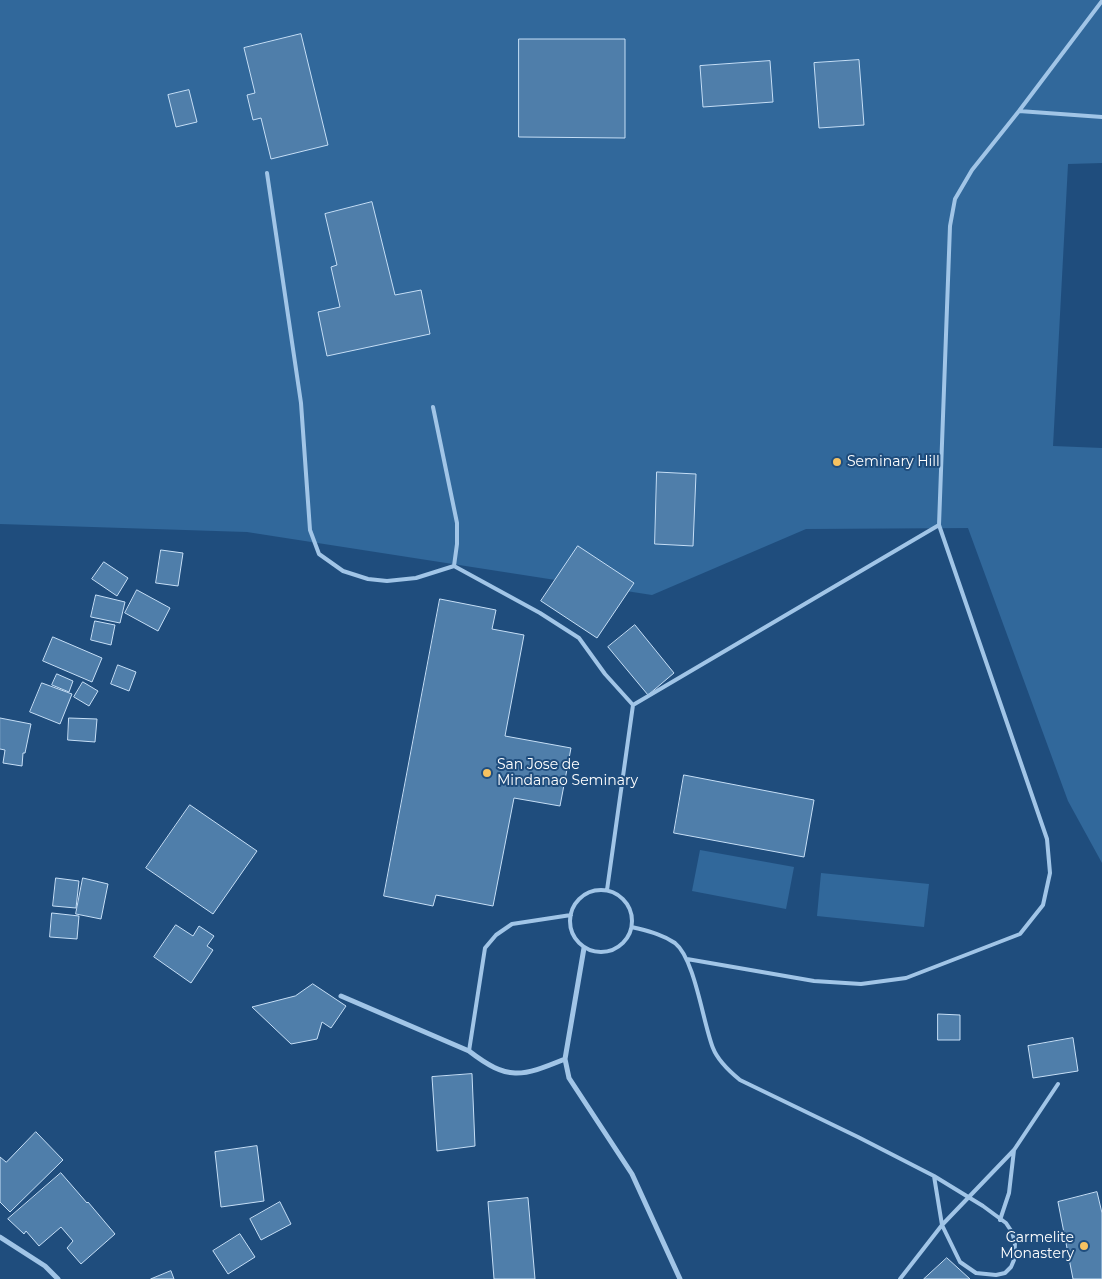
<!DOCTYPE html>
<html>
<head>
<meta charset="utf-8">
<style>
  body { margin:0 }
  canvas { display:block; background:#1f4d7d }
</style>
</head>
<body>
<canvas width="1102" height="1279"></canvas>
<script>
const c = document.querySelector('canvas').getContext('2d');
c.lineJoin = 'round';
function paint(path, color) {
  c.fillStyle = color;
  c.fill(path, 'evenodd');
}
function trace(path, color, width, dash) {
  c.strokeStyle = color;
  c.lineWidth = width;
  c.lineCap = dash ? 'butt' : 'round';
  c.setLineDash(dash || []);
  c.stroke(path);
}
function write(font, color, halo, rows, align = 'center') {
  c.font = font + ' Montserrat,sans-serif';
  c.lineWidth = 4;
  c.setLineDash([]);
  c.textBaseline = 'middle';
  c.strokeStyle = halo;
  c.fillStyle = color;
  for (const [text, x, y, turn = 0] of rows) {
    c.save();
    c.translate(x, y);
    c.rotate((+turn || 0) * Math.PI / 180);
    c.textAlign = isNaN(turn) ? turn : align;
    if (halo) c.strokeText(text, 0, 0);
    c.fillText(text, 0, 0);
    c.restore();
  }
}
paint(new Path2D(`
  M0 0H1102V163L1068 164 1053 446 1102 448V863L1068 801 968 528 806 529 652 595 247 532 0 524Z
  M700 850 794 867 786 909 692 891Z
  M821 873 929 884 924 927 817 916Z`), '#31689b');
const building = new Path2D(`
  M301 34 328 145 271 159 261 118 253 120 247 95 255 93 244 48Z
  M519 39H625V138L519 137Z
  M859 60 864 125 819 128 814 63Z
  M770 61 773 102 703 107 700 66Z
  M189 90 197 122 176 127 168 95Z
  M372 202 395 295 421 290 430 334 327 356 318 312 340 307 331 267 337 265 325 214Z
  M657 472 696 474 693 546 655 544Z
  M578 546 634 583 597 638 541 601Z
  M161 550 183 553 178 586 156 583Z
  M104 562 128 578 117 596 92 579Z
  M137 590 170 608 158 631 125 613Z
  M96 595 125 602 120 623 91 617Z
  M440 599 496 610 492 629 524 635 505 736 571 748 560 806 514 798 493 906 436 895 433 906 384 896Z
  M95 621 115 625 111 645 91 640Z
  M635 625 674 673 648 695 608 647Z
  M53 637 102 658 92 682 43 661Z
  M118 665 136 672 129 691 111 684Z
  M57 674 73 681 69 692 52 685Z
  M83 682 98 691 89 706 74 697Z
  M42 683 72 694 60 724 30 712Z
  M0 718 31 724 25 753H23L22 766 3 763 5 750 0 749Z
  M69 718 97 719 95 742 68 740Z
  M684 775 814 800 804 857 674 833Z
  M190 805 257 851 213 914 146 868Z
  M56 878 79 881 76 908 53 906Z
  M83 878 108 884 101 919 76 914Z
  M52 913 79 916 77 939 50 937Z
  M176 925 193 936 199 926 214 936 207 946 213 950 191 983 154 957Z
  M313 984 346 1006 331 1028 322 1022 317 1039 291 1044 252 1007 295 996Z
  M938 1014 960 1015V1040H938Z
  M1073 1038 1078 1071 1033 1078 1028 1046Z
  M472 1074 475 1146 437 1151 432 1077Z
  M36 1132 63 1160 10 1212 0 1202V1157L6 1162Z
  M257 1146 264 1201 221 1207 215 1152Z
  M61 1173 87 1203 88 1202 115 1234 81 1264 67 1248 73 1241 61 1227 39 1246 26 1231 24 1234 8 1219Z
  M1097 1192 1102 1213V1279H1073L1058 1202Z
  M528 1198 535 1279H494L488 1202Z
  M280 1202 291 1224 261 1240 250 1219Z
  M240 1234 255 1257 228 1274 213 1251Z
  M947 1258 970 1279H924Z
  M171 1271 174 1279H151Z`);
paint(building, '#4f7eaa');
trace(building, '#c5def6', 1);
trace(new Path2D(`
  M1019 111 1102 117
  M267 173 301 403 310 530 319 554 343 571 368 579 387 581 416 578 454 566 540 613 579 638 605 674 633 705
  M433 407 457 523V544L454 566
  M607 890 633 705 939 525
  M570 921a31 31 0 1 1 62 0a31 31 0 1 1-62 0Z
  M632 927C647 931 662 934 675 943 695 959 703 1023 713 1048 718 1061 729 1071 740 1080L858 1137 934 1176 983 1206 1006 1223 1012 1232 1015 1243 1014 1260 1011 1267 1005 1273 996 1275 976 1273 960 1262 942 1225 934 1176
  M687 959 814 981 861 984 906 978 1020 934 1043 905 1050 873 1047 839 939 525 950 226 955 199 972 170 1019 111 1102 1
  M469 1051 485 948 496 935 512 924 571 915
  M1000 1220 1009 1193 1014 1150
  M900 1279 942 1225 1014 1150 1058 1084`), '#a1c5e7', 4);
trace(new Path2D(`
  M584 948 565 1059 569 1078 632 1174 680 1279
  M341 996 469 1051C508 1081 521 1077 565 1059
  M0 1237 45 1266 58 1279`), '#a1c5e7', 5);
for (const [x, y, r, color] of [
  [837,462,5,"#f6c261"],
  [487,773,5,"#f6c261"],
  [1084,1246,5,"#f6c261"]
]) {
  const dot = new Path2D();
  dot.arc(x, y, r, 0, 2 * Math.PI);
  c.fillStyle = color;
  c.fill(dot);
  trace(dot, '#1f4d7d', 2);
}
write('14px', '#fff', '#1f4d7d', [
  ["Seminary Hill",847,462],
  ["San Jose de",497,765],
  ["Mindanao Seminary",497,781],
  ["Carmelite",1074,1238,"right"],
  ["Monastery",1074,1254,"right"]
], 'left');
</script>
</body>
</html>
